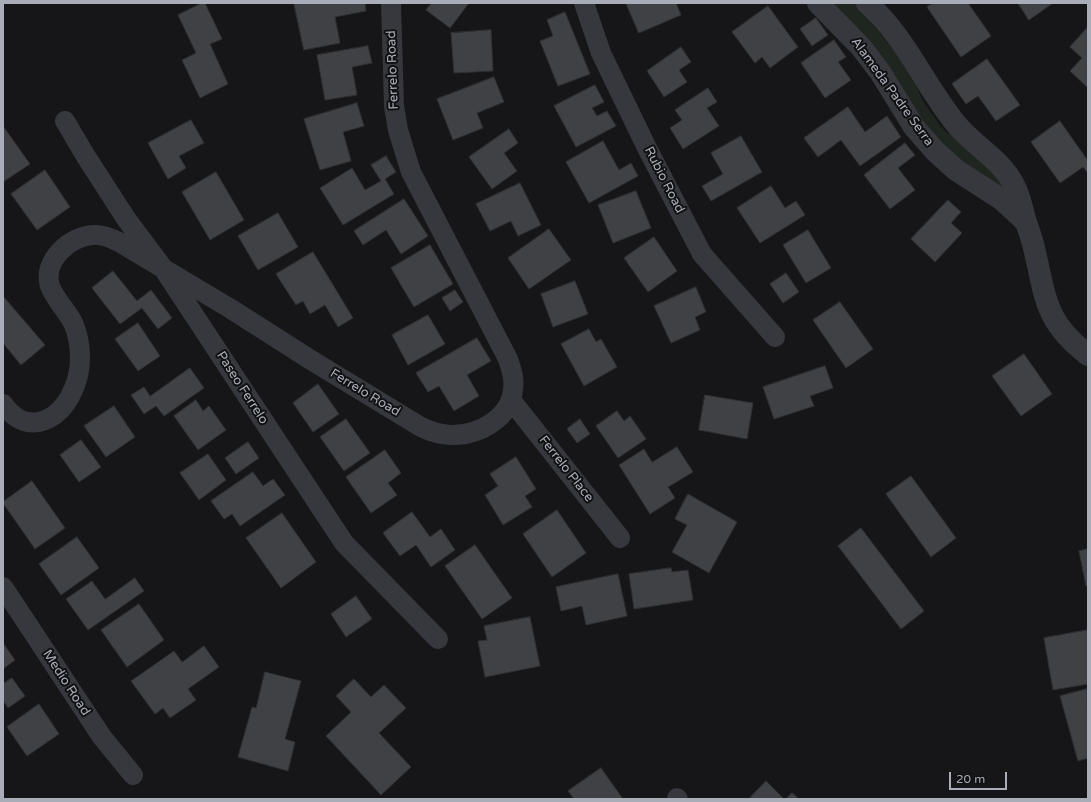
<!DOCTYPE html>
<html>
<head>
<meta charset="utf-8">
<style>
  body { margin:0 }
  #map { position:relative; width:1091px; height:802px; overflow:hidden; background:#161618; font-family:"Varela Round",sans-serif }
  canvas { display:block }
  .frame { position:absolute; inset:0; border:4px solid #a8adb8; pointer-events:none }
  .scale { position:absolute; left:949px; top:772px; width:58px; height:18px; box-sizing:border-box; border:2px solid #a8adb8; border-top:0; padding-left:5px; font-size:12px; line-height:14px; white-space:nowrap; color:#a8adb8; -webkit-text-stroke:3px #111113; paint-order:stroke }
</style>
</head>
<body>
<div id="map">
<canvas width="1091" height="802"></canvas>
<div class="frame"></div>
<div class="scale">20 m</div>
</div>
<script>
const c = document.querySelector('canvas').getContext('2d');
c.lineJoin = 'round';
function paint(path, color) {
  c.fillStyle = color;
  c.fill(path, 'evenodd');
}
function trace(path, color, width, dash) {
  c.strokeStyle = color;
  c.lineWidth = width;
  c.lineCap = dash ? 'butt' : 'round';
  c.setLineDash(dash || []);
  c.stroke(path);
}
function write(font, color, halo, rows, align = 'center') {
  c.font = font + ' "Varela Round",sans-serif';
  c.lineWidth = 4;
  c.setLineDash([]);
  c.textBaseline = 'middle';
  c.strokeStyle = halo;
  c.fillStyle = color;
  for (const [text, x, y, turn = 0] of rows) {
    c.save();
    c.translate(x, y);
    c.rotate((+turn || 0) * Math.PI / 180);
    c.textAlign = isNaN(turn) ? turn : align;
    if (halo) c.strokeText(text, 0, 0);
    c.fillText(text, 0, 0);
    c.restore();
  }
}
paint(new Path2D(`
  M824 3H855L860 8 894 51 918 89 922 100 942 128 947 133 954 134 985 159 1004 189 951 159Z`), '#1e261f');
const building = new Path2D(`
  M202 3H205L222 39 210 44 228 84 200 98 182 60 196 53 178 15Z
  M294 3H365L366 11 335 17 340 43 304 50Z
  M432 3H469L450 28 426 10Z
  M626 3H676L681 15 639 33Z
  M933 3H968L991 36 961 57 927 7Z
  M1018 3H1053L1029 20Z
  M768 6 798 47 770 68 762 57 755 63 732 32Z
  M565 12 590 74 558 86 540 41 553 36 547 20Z
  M816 18 828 35 812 46 800 29Z
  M1088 27V88L1070 71 1082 58 1070 47Z
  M491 30 493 71 454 73 451 33Z
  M834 40 846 57 838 62 851 80 825 98 801 63Z
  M368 46 372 63 352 67 357 95 325 100 317 55Z
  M681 47 691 62 679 70 687 82 664 97 647 71Z
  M987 59 1020 105 996 121 978 96 966 104 952 84Z
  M494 77 504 102 477 113 483 128 453 140 437 99Z
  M595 85 604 102 592 108 597 116 607 111 616 126 576 147 554 106Z
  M708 88 717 102 707 108 719 126 683 149 670 128 682 120 675 110Z
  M357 103 364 126 343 132 351 161 320 170 304 119Z
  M848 107 865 132 887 116 901 137 860 166 841 140 818 157 804 138Z
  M191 120 204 143 179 156 186 168 168 179 148 143Z
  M1060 121 1088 161V173L1083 167 1060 183 1031 142Z
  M3 126 30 164 3 182Z
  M509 129 518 143 504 153 517 171 492 189 469 157Z
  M741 136 762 172 711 201 702 186 723 174 711 153Z
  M603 141 619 170 631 163 638 176 589 203 566 162Z
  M905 143 915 155 898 168 915 190 890 209 864 175Z
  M386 156 396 172 385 179 394 194 343 225 320 188 352 168 365 190 381 181 371 165Z
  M45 170 70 207 37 230 11 194Z
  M216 172 244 220 210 240 182 192Z
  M520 183 541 225 518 236 511 221 490 231 476 204Z
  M771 186 785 208 796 201 805 215 760 243 737 208Z
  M636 191 651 228 613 243 598 205Z
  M404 199 428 236 401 254 386 230 363 245 354 231Z
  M948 200 961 212 951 223 962 233 935 262 911 239Z
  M278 213 298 247 258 270 238 236Z
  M549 229 571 260 529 289 508 258Z
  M808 230 831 268 806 283 783 245Z
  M654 237 677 271 648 292 624 258Z
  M430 245 453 284 414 307 391 268Z
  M313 252 353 318 338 327 325 305 310 314 303 301 296 305 276 274Z
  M113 271 137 301 151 290 172 318 158 329 142 308 120 324 92 288Z
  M786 273 799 292 783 303 770 284Z
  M575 281 588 314 553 327 541 294Z
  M696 287 706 312 695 317 700 330 671 343 654 306Z
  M455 290 463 302 450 311 442 298Z
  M3 296 45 345 21 365 3 343Z
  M840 302 873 349 846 368 813 320Z
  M428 315 445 344 408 365 392 335Z
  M138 323 160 356 138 371 115 339Z
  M589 329 596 342 601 339 617 367 584 386 561 344Z
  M477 338 491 361 467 375 479 396 454 411 439 386 428 392 416 373Z
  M1024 354 1052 394 1021 416 992 376Z
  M825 366 833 388 810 396 814 406 774 419 763 387Z
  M190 368 204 388 164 416 156 406 144 414 131 395 144 387 150 396Z
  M318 384 339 414 313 432 293 403Z
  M705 395 753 403 747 439 699 430Z
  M196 400 203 411 209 406 226 430 198 450 174 416Z
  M114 406 135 437 106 457 84 426Z
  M617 411 624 421 630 416 646 439 618 458 596 426Z
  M346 419 370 453 344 471 320 437Z
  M580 419 590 434 577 443 567 429Z
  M81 440 101 467 79 482 60 455Z
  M248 442 259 458 236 474 225 458Z
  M677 447 693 472 668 487 675 498 650 514 619 465 644 449 652 462Z
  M385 450 401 473 388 483 397 495 371 513 346 477Z
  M208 454 226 480 199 500 180 473Z
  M516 457 536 489 525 496 532 507 503 525 485 495 498 486 490 474Z
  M253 472 263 486 273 479 285 495 240 526 232 514 224 519 211 501Z
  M911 476 956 538 931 557 886 494Z
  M32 481 65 528 35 549 3 503V502Z
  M688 494 737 522 709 573 672 552 687 525 675 519Z
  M557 510 586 553 552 577 523 534Z
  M412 512 430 537 441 529 455 550 431 567 416 545 400 556 383 533Z
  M282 513 316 562 281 588 246 538Z
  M861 528 924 611 901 629 838 546Z
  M77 537 99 568 61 595 39 564Z
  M475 545 512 598 482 619 445 566Z
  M1088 549V586H1086L1079 551Z
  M671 568 672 572 688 570 693 600 634 609 629 574Z
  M618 574 627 616 586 625 582 606 561 611 556 587Z
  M135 578 144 591 88 630 66 599 92 581 105 599Z
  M356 596 372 619 346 637 331 614Z
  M139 604 164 640 127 667 101 630Z
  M530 617 540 666 485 677 478 641 487 640 484 626Z
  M1088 630V684L1053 690 1044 638Z
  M3 643 15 660 3 669Z
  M204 646 219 667 188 689 196 700 170 718 163 708 155 714 131 681 174 651 182 662Z
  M265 672 301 681 285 739 295 742 288 771 238 757 252 707 256 708Z
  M12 678 25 696 8 708 3 700V684Z
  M354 679 371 697 384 685 406 708 379 733 411 767 381 795 326 736 351 712 336 696Z
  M1087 689 1088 758 1078 761 1060 696Z
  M39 704 59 734 27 756 7 727Z
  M601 768 623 799H574L568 791Z
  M766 781 784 799H749Z
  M792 793 799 799H786Z`);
paint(building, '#404145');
trace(building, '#303034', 1);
trace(new Path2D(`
  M584 3 601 53 647 148 702 254 775 337
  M65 121 85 155 127 220 163 268 344 543 438 639
  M511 400 620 538
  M3 404C12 416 23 425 39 422 66 416 80 383 80 358 80 347 78 335 74 325 68 311 55 300 50 286 42 261 70 236 93 235 102 234 111 238 119 242L231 309 311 360 421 427C431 432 442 435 453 435 480 435 511 417 513 389 515 378 511 369 508 359L411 172 406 156 398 130 394 106 391 3
  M3 587 102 737 133 775
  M677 798 678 799`), '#37383d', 20);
trace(new Path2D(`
  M818 3 861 47 880 72 914 127 935 151 956 170 1001 199 1026 222
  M867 3C906 37 924 85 956 124 974 146 1001 159 1014 185 1020 196 1022 208 1025 219 1028 229 1032 238 1034 248 1046 298 1044 321 1088 355`), '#37383d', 22);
write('13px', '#a8adb8', '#111113', [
  ["Ferrelo Road",393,70,-92],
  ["Alameda Padre Serra",892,92,54],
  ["Rubio Road",664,180,63],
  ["Paseo Ferrelo",242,388,57],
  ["Ferrelo Road",365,393,31],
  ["Ferrelo Place",566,469,52],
  ["Medio Road",66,683,57]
]);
</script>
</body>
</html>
